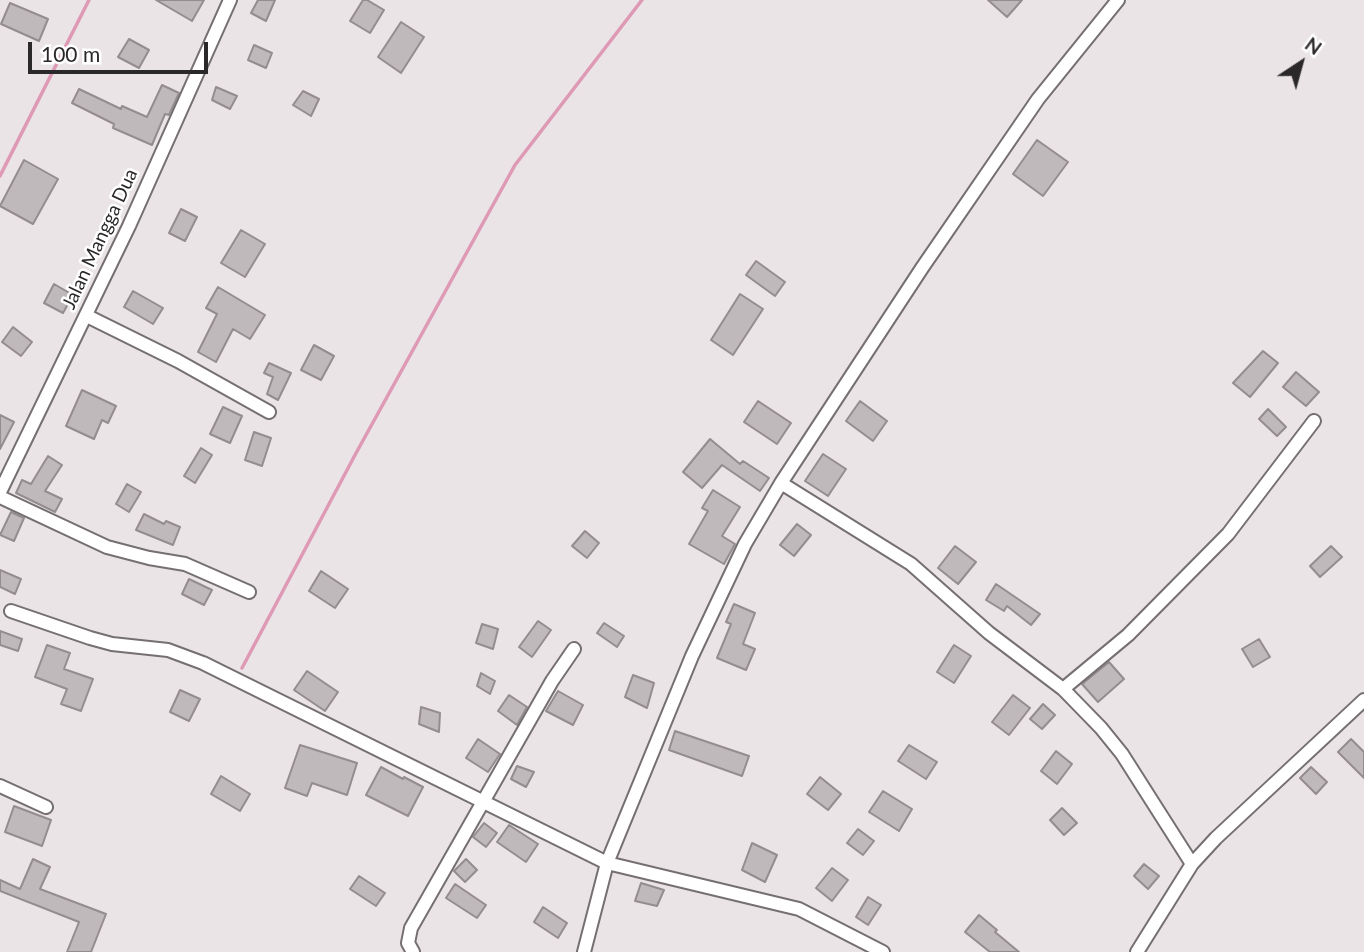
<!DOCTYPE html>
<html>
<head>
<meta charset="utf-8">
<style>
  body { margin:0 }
  #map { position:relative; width:1364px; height:952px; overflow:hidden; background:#ebe4e7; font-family:Lato,sans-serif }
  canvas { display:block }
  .north { position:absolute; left:1266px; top:28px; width:70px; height:70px; -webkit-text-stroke:5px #fff; paint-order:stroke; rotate:36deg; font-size:19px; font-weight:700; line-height:28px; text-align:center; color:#2a2829 }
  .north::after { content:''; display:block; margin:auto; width:24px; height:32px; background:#2a2829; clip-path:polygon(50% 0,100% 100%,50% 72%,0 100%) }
  .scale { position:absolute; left:28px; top:42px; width:180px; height:32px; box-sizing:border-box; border:4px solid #2a2829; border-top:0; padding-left:9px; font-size:21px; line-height:24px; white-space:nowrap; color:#2a2829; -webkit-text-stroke:5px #fff; paint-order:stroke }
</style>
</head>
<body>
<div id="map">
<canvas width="1364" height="952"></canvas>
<div class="north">N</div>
<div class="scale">100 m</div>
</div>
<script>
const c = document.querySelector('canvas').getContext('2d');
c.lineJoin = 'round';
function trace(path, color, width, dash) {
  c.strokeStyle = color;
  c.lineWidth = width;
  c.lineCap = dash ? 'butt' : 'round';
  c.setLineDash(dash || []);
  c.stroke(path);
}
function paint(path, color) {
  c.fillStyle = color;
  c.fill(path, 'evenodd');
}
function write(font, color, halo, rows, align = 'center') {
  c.font = font + ' Lato,sans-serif';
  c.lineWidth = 5;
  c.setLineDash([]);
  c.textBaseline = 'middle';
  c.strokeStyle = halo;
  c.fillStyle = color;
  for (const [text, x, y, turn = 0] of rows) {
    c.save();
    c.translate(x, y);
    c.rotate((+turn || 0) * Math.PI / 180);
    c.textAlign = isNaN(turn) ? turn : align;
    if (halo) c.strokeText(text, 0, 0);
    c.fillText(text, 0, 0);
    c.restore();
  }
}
trace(new Path2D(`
  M0 176 89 0
  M242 668 355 455 515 165 642 0`), '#de99b5', 3.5);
const building = new Path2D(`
  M156 0H204L192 21Z
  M258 0H275L266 21 251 13Z
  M363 0H367L384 10 370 33 350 21Z
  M988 0H1022L1007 17Z
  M10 3 48 19 39 41 1 24Z
  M401 22 424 37 401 73 378 57Z
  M129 39 149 50 139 68 118 57Z
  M254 45 272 53 266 68 248 60Z
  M162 85 179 93 169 115 165 114 152 145 113 128 114 124 72 103 79 89 121 109 122 106 147 117Z
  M216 87 237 96 230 109 212 100Z
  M303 91 319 99 311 116 293 105Z
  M1037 140 1068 162 1043 196 1013 174Z
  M24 160 58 179 33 224 0 206Z
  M181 209 197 217 185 241 169 233Z
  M241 230 265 244 245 277 221 263Z
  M756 261 785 282 775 296 746 275Z
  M54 284 73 295 63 313 44 303Z
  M218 287 265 315 250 339 233 329 216 362 198 352 217 314 206 308Z
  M133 291 163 308 153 324 124 307Z
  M740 294 763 309 733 355 711 340Z
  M13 327 32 342 21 356 2 342Z
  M314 345 334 356 321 380 301 370Z
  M1263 351 1278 363 1250 397 1233 383Z
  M269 363 291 373 278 400 267 394 273 377 264 373Z
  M1296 372 1319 392 1306 406 1283 387Z
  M82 390 116 406 108 423 102 420 94 439 66 426Z
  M758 401 791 423 777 444 744 422Z
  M860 401 887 421 873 441 846 421Z
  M223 407 242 416 230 443 210 434Z
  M1268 409 1286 427 1277 436 1259 419Z
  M0 415 14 422 0 449Z
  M254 432 271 438 262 466 245 460Z
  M710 439 740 464 743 461 769 478 760 491 722 465 702 488 683 472Z
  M201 448 212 455 195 483 184 476Z
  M823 454 846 469 828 496 805 481Z
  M48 456 62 465 45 491 62 499 55 512 16 493 22 480 31 484Z
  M127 484 141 492 129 512 116 504Z
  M713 490 740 507 722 536 735 544 724 564 689 544 708 511 702 508Z
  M11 512 24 518 14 541 0 535Z
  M144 514 164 524 166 521 180 527 173 545 136 530Z
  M797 524 811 535 794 556 780 545Z
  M585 531 599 543 587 558 572 546Z
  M955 546 976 562 958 584 938 568Z
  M1331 546 1342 557 1320 577 1310 566Z
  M0 570 21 579 15 594 0 587Z
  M321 571 348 589 335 608 309 591Z
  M189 579 212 590 204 605 182 594Z
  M996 584 1040 614 1031 625 1007 606 1004 611 986 600Z
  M734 604 755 613 743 644 755 649 746 670 717 658 731 624 726 622Z
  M538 621 551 630 532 657 519 647Z
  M604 623 624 636 617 647 597 633Z
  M482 624 498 629 493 649 476 643Z
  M0 631 22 639 18 651 0 645Z
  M1259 639 1270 657 1253 667 1242 649Z
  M47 645 70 653 64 669 93 679 81 711 61 704 67 689 35 677Z
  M954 645 971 656 954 683 937 672Z
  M1109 662 1124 679 1098 702 1082 684Z
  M307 671 338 692 325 711 294 690Z
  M481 673 495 681 490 694 477 686Z
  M633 675 654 683 647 708 625 697Z
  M180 690 200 699 189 721 170 712Z
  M558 691 583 705 573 725 546 711Z
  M509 695 527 707 517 725 498 711Z
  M1013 695 1030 708 1009 735 992 722Z
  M1043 704 1055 715 1042 729 1030 719Z
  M421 707 440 713 439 732 419 724Z
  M675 731 749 756 742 776 669 750Z
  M478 739 500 754 488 772 466 758Z
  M1351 739 1364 752V778L1338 752Z
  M300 745 357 763 347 795 312 783 307 796 285 788Z
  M909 745 937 762 926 779 898 761Z
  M1056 751 1072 764 1057 784 1041 771Z
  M517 766 534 772 526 787 511 779Z
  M381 767 403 779 404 777 423 787 408 816 366 795Z
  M1311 767 1327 782 1316 794 1300 778Z
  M221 776 250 794 240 811 211 794Z
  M820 777 841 794 828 810 807 794Z
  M883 791 912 809 899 831 869 812Z
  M14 806 51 820 42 846 5 832Z
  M1062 808 1077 823 1064 835 1050 820Z
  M484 823 497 833 486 847 473 837Z
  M509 825 538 844 526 862 497 842Z
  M858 829 874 841 863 855 847 843Z
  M752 843 777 855 765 882 742 870Z
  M33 859 50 867 40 889 106 914 91 952H67L79 922 0 891V880L20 889Z
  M466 859 477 870 465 882 454 871Z
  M1144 864 1159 876 1148 889 1134 876Z
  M832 868 848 880 832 901 816 888Z
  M359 876 385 893 376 906 350 889Z
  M641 883 664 890 657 906 635 901Z
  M455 884 486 905 477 918 446 898Z
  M868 897 881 905 868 925 856 917Z
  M543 907 567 923 558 938 534 922Z
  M979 915 997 930 995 932 1019 952H990L965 932Z`);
paint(building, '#bfb9bb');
trace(building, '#948d90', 2);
const minor = new Path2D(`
  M87 316 178 361 269 412
  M781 483 911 564 989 633 1063 689 1101 728 1122 754 1192 864
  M0 492 129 226 230 0
  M0 497 107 547 149 558 185 564 249 592
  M11 611 90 638 112 644 168 650 203 663 607 863 799 909 883 952
  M1063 689 1128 635 1228 534 1314 421
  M0 786 46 807
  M413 952 408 943 411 928 552 681 574 649
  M584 952 607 863 692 656 745 544 781 483 922 268 1038 99 1118 0
  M1137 952 1192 864 1216 838 1364 700`);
trace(minor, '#756f71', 16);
trace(minor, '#fff', 12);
write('19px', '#2a2829', '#fff', [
  ["Jalan Mangga Dua",100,239,-65]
]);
</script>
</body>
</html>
